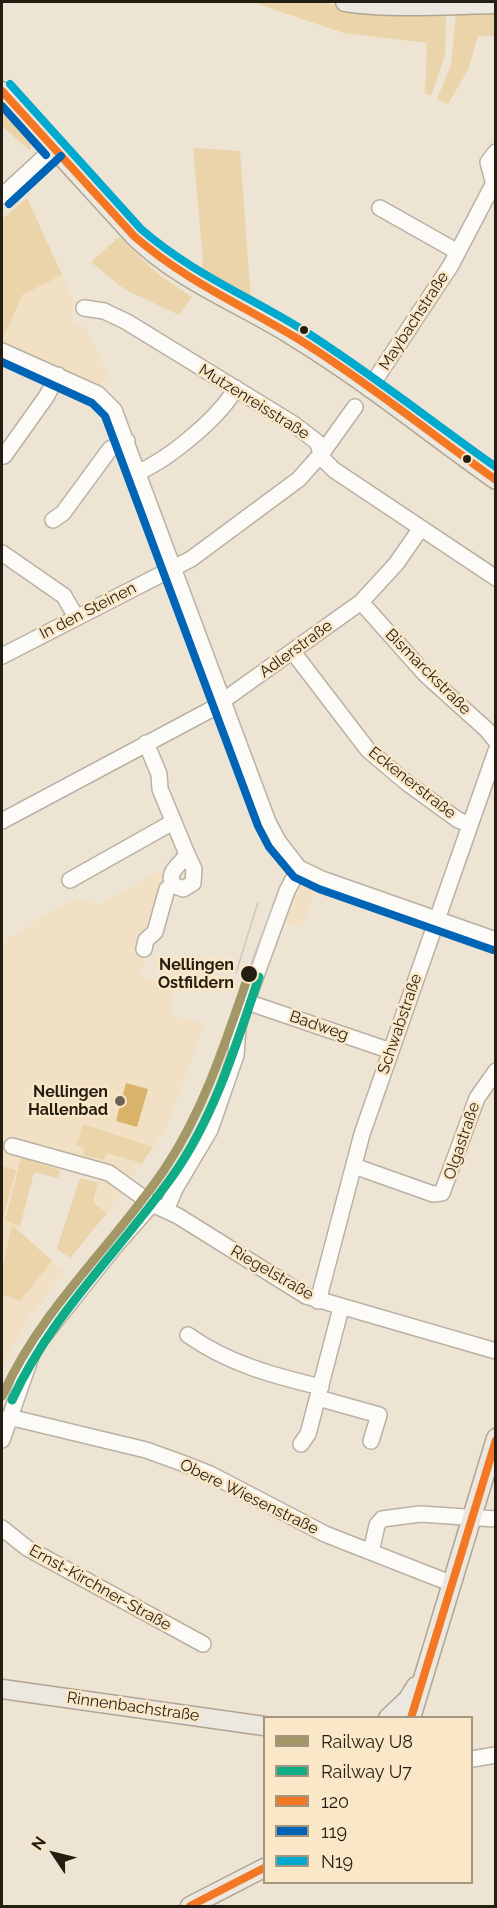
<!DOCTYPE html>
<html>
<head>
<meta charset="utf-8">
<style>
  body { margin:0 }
  #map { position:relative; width:497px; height:1908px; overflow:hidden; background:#eee4d3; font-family:Raleway,sans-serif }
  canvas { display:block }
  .frame { position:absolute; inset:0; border:3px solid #241d11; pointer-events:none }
  .legend { position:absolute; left:263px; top:1716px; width:210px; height:168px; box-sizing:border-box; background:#fae7c7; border:2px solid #a4967e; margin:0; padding:8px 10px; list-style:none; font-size:18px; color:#241d11 }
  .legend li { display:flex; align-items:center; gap:12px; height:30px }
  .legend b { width:30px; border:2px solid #a4967e }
  .north { position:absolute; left:24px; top:1824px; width:60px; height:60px; -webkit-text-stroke:4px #fae7c7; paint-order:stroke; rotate:305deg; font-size:16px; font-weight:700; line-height:24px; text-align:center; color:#241d11 }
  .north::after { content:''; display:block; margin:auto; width:21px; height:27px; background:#241d11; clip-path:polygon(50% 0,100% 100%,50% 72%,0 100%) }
</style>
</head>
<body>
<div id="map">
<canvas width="497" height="1908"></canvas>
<div class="frame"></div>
<ul class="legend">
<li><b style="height:8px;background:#a39667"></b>Railway U8</li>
<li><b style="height:8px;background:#0fac87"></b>Railway U7</li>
<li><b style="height:8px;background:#f47823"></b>120</li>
<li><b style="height:8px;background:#0065b7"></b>119</li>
<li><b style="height:8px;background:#00a9ce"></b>N19</li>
</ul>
<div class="north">N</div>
</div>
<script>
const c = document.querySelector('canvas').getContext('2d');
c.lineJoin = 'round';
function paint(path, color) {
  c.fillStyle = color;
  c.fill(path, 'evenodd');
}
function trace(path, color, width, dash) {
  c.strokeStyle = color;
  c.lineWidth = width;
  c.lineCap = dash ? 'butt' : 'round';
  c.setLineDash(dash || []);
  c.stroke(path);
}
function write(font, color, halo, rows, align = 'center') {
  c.font = font + ' Raleway,sans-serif';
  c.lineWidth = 5;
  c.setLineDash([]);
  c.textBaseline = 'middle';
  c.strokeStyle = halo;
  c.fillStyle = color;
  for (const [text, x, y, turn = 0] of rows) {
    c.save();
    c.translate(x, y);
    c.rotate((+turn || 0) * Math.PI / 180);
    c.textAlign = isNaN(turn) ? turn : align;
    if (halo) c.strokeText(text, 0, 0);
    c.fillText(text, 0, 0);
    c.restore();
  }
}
paint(new Path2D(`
  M62 275 76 306 70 315 73 321 78 325 84 324 109 378 98 386 2 342 22 295Z
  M160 871 169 885 140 977 175 987 169 1014 204 1024 167 1127 108 1212 94 1202 100 1176 21 1155 4 1217 65 1272 30 1315 2 1368V942L75 898 98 905Z
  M297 882 316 887 302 928 281 920Z`), '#f1e0c3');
paint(new Path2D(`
  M252 2H321L355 8 446 13 445 56 431 96 425 93 427 43 344 33Z
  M495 12V36H478L468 70 448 104 437 99 451 65 456 13Z
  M2 103C14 117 36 131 30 151L2 126Z
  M193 148 240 151 251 302 201 275 203 260Z
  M27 198 62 275 22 295 2 341V219Z
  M119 237 159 275 192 297 179 315 124 289 91 262Z
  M83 1124 153 1147 142 1163 106 1153 104 1160 83 1155 84 1148 76 1146Z
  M21 1157 60 1170 58 1178 34 1172 20 1227 5 1220Z
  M2 1166 16 1170 3 1219 2 1218Z
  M80 1178 98 1183 93 1202 107 1213 70 1258 57 1249Z
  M12 1225 52 1261 20 1301 2 1294V1270Z`), '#ebd3aa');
paint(new Path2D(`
  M126 1083 148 1089 137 1127 116 1121Z`), '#dab36a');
const minor = new Path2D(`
  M493 181 488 162 496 152
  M2 196 54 148
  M380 208 458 252
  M84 308 104 311 127 322 295 425 317 442 324 460 334 470 496 578
  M2 351 98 394 114 410 268 822 278 841 299 868 322 879 496 940
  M369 389 451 265 496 179
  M4 456 46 397 58 375
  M139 472C170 458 219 418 236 388
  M53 520 63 513 110 449 127 441
  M2 553 64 596 76 617
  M361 602 426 675 487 730 496 741
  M293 652 368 750 407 783 458 820 469 824
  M2 656 191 559 299 479 322 453 355 407
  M146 743 159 774 160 789 187 854C181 865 166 871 173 885L183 889 193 883 194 869 187 854
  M2 821 210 710 361 602 396 564 421 528
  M70 880 173 822
  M144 949 146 940 155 932 167 889 173 885
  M247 1002 391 1051
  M12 1146 109 1173 152 1204 178 1216 306 1296 496 1351
  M354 1166 433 1194 442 1193 477 1098 496 1071
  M166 1210 175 1189 210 1130 236 1055 238 1027 242 1014 287 891 299 868
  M318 1301 362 1134 496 751
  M188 1335C227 1363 274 1376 321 1387
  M318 1398 379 1415 371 1441
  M9 1417 146 1450 182 1463 210 1474 325 1534 450 1583
  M2 1440 34 1348 116 1245 152 1204
  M301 1444 308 1434 341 1308
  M2 1528 27 1548 203 1644
  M371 1552 377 1525 382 1519 420 1514 496 1519
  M472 1759 496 1755`);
const major = new Path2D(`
  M345 2C395 9 445 5 496 4
  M2 91 134 236C180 281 238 302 291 335 362 378 428 432 496 480
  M2 1689 264 1726
  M388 1718 408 1699 416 1686
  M411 1718 496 1438
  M190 1906 264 1868`);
trace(minor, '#b9b1a4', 18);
trace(major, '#b0a592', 21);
trace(minor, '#fcfbf8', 15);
trace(major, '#ece7df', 18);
trace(new Path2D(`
  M236 973 258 902
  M249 974 272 907`), '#ccc9c4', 1.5);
trace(new Path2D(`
  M2 91 134 236C185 281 246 307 303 342 370 384 431 434 496 480
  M411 1718 496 1440
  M190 1906 264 1868`), '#f47823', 8);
trace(new Path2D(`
  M2 106 46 155
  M9 204 61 156
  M2 362 92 403 105 416 258 826 269 847 294 877 319 889 493 950`), '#0065b7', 8);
trace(new Path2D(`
  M10 84 141 229C190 272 248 296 303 330 369 372 431 421 496 467`), '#00a9ce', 8);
trace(new Path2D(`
  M2 1396C45 1303 112 1248 166 1167 205 1108 226 1040 249 974`), '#a39667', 9);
trace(new Path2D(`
  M12 1400C52 1313 119 1252 174 1174 215 1115 236 1045 259 977`), '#0fac87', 9);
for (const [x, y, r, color] of [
  [304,330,5,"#241d11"],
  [467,459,5,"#241d11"],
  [249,974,9,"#241d11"],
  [120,1101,6,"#6b6355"]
]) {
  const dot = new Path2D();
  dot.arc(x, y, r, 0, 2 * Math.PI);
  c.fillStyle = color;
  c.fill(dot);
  trace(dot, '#fae7c7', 2);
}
write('16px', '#241d11', '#fae7c7', [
  ["Maybachstraße",414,321,-57],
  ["Mutzenreisstraße",254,402,32],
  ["In den Steinen",88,611,-27],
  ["Adlerstraße",296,649,-36],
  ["Bismarckstraße",428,672,45],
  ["Eckenerstraße",412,783,38],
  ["Schwabstraße",400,1024,-71],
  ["Badweg",319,1026,19],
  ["Olgastraße",462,1141,-71],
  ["Riegelstraße",272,1273,30],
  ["Obere Wiesenstraße",249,1497,26],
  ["Ernst-Kirchner-Straße",100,1588,29],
  ["Rinnenbachstraße",133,1707,8]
]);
write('bold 16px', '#241d11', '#fae7c7', [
  ["Nellingen",234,965],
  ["Ostfildern",234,983]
], 'right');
write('bold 16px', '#241d11', '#fae7c7', [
  ["Nellingen",108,1092],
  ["Hallenbad",108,1110]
], 'right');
</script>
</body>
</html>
